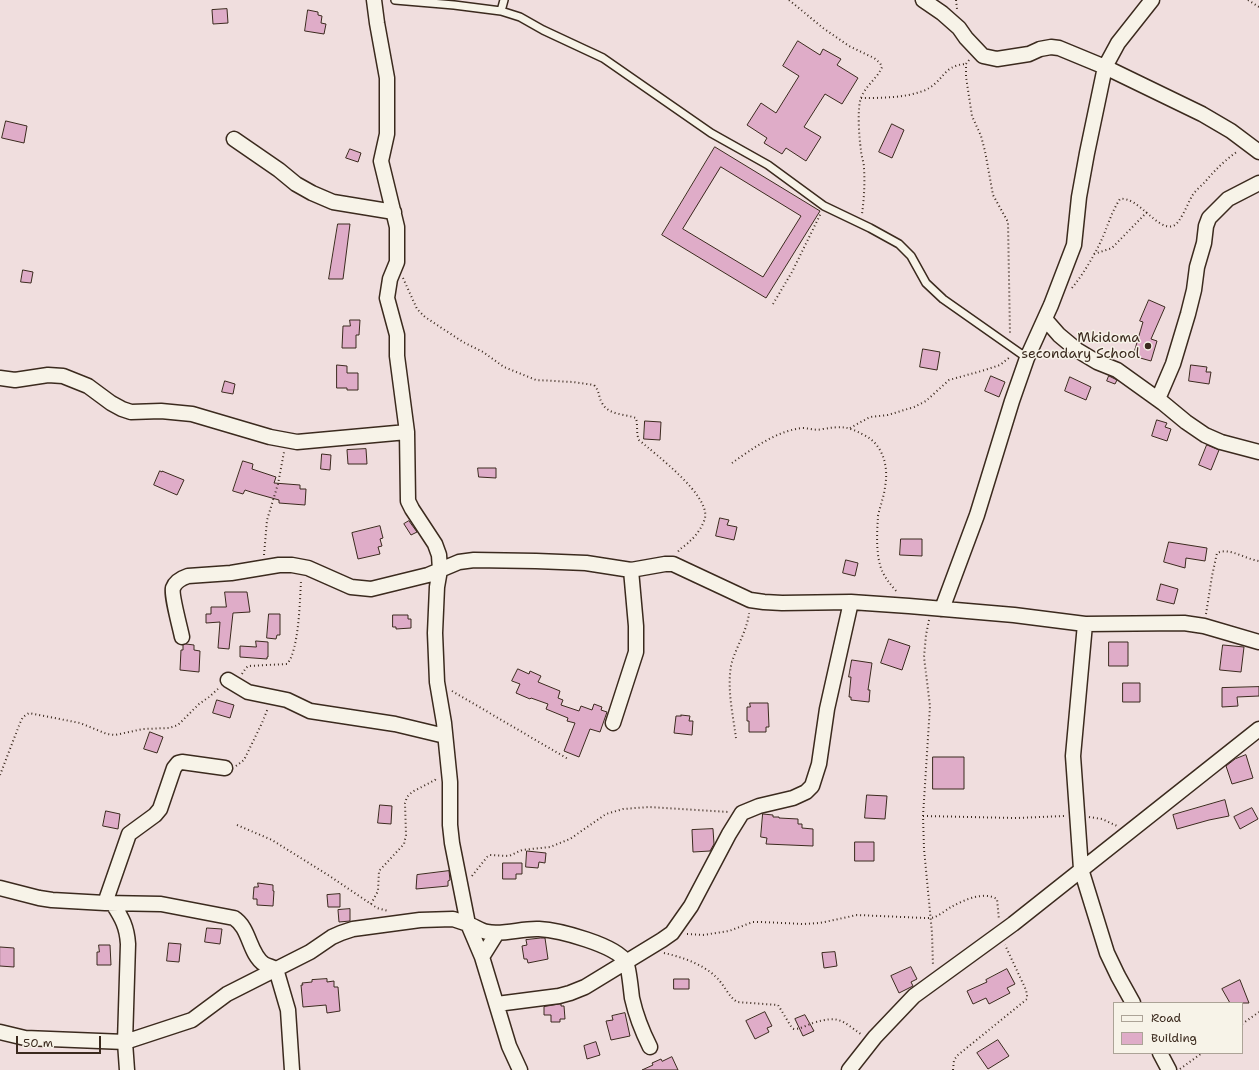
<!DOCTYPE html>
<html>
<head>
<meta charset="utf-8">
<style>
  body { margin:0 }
  #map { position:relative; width:1259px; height:1070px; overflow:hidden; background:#f0dede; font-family:"Shantell Sans",sans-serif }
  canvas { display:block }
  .legend { position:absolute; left:1113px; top:1002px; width:130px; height:52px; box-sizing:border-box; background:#f7f3e8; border:1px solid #aca397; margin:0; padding:5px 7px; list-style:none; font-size:12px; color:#3b2a1e }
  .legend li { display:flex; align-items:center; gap:8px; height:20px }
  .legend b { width:20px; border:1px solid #aca397 }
  .scale { position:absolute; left:16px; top:1036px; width:85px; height:18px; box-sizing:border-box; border:2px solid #3b2a1e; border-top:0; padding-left:5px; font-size:12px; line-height:14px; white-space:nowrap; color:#3b2a1e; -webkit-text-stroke:3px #f7f3e8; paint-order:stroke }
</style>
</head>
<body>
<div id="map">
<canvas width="1259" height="1070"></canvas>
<ul class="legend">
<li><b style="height:5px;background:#f7f3e8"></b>Road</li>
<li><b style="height:11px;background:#dfacc8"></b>Building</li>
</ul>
<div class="scale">50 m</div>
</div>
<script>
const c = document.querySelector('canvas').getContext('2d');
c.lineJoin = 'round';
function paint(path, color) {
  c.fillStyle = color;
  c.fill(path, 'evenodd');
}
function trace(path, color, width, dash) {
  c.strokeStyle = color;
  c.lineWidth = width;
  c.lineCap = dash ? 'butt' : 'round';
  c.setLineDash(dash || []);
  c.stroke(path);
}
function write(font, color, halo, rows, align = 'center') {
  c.font = font + ' "Shantell Sans",sans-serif';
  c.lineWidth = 3;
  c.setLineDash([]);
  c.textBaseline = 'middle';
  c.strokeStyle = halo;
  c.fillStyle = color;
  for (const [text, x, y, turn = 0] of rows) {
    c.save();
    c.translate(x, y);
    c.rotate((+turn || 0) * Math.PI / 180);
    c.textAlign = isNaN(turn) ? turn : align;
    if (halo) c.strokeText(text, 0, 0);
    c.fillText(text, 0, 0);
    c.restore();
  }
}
const building = new Path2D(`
  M227 9 228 23 213 24 212 10Z
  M308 10 318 12V15L322 16 321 23 326 24 324 34 305 31Z
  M798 41 820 55 823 49 841 59 837 65 858 78 842 104 825 94 804 127 821 137 806 161 786 148 782 154 764 143 767 138 747 125 761 103 776 113 799 76 783 66Z
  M6 121 27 126 24 143 2 138Z
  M892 124 904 130 892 158 879 152Z
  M715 147 820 211 766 298 662 235ZM721 167 801 216 763 277 683 229Z
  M350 149 361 153 358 162 346 158Z
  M338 224H350L343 279H329Z
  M23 270 33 272 31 283 21 282Z
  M1149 300 1165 307 1151 339 1157 341 1151 361 1133 356 1143 322 1140 321Z
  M350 320H360L359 335H356V348H342L343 326H350Z
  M923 349 940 352 937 370 920 367Z
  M337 365 347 366V373H358V390H347V388H337Z
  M1191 365 1207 367 1206 372H1211L1209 384 1189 381Z
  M991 376 1005 382 999 397 985 391Z
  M1109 376 1117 380 1115 384 1107 381Z
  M1070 377 1091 387 1086 400 1065 391Z
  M225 381 235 384 233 394 222 392Z
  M1157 420 1167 423 1165 427 1171 429 1167 441 1152 436Z
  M645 421 661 422 660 440 644 439Z
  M1207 445 1219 450 1211 470 1199 465Z
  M366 449 367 464H348L347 450Z
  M322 454 331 455 330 470 321 469Z
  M243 461 253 464 252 469 276 477 274 483 300 485V489H306L305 505 279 503V500L254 493 245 490 243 494 233 491Z
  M478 468H496V478L479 477Z
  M160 471 162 472V471L184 480 177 495 154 485Z
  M720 518 729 520 727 525 737 527 734 540 716 536Z
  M409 521 417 532 411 535 404 524Z
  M380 526 383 538 380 539 382 546 378 547 380 554 358 559 352 533Z
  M901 539H922V556L900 555Z
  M1169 542 1207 548 1205 561 1186 558 1185 568 1164 562Z
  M846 560 858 563 855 576 843 573Z
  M1161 584 1178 589 1174 604 1157 600Z
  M225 592H247L250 612 233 613 229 649 218 648 220 622 206 623V614H211V607H226Z
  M269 614H280V635H277L276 639 267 638Z
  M393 615H408V619H411V628L396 629V627H393Z
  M889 639 910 646 902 670 881 663Z
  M256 641 268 642V657H267V659L240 657V646L256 647Z
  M1109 642H1128V666H1109Z
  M186 644 194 645V650L200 651 199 672 180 670 181 650H183V645Z
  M1223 645 1244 647 1241 672 1220 670Z
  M852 660 872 663 868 690H870L869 702 851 700V697H849L851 677H849Z
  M518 669 529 674 530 671 541 676 538 682 560 691 558 698 563 700 561 705 579 711 581 706 592 710 594 704 602 707 601 710 607 712 600 732 590 729 579 757 564 751 575 723 567 721 568 718 546 709 548 704 531 698 530 699 516 693 520 684 512 681Z
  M1123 683H1140V702H1123Z
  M1259 687V696L1237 697 1238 706 1222 707V688Z
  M217 700 234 705 230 718 213 713Z
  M750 703H768L769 727H766V732H749V721H747V707H750Z
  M681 715 690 716 689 721H693L692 735 674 733 676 716H681Z
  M150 732 163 737 157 753 144 749Z
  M1246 755 1253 778 1232 784 1226 766 1235 759Z
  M933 757H964V789H933Z
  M867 795 887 796 885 819 865 818Z
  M1225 800 1229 816 1209 820 1177 829 1173 815Z
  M380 805 392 806 391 824 378 823Z
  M1252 808 1258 819 1240 829 1234 817Z
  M106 811 120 814 118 829 103 826Z
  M763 814 773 815V817H779V818L798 819V824H802V828L813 829V846L766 844 767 838 761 837Z
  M713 829 714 844 710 851 693 852 692 830Z
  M855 842H874V861H855Z
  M527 851 546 853 545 863 539 862 538 868 526 867Z
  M503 863H522V874H516V879H503Z
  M449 871 450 880 448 881V886L416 889 417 875Z
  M258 883 273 885V891H274L273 906 257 905V899H253L254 887H258Z
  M340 894V907H328L327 895Z
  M350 909V921L339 922 338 910Z
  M207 928 222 929 220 944 205 942Z
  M541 938H545L548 959 528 963 527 959H524L522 946 527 945 526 940Z
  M169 943 181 944 179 962 167 961Z
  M99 945H110L111 965H97V952H99Z
  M0 947 14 948V967L0 966Z
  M835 952 837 966 824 968 822 953Z
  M911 967 917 979 911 982 913 986 899 993 891 976Z
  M1007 969 1015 984 1007 988 1010 993 989 1004 986 998 973 1004 967 991 987 982 986 980Z
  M327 979V982L334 981V987H338L340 1011 327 1013 326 1005 303 1007 301 985H303L302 983 312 982V980Z
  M674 979H689V989H674Z
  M1240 980 1249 1003H1230L1222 989Z
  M561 1004V1006H564L565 1019H560V1022H551V1015H544V1007Z
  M765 1012 772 1026 767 1028 769 1032 755 1039 746 1021Z
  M625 1013 630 1036 611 1040 606 1021 613 1020 612 1016Z
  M805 1015 814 1031 803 1036 795 1019Z
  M998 1040 1009 1056 988 1069 977 1053Z
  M596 1042 600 1055 587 1059 584 1046Z
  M672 1057 678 1070H642L653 1065 652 1063 661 1059 662 1061Z`);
paint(building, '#dfacc8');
trace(building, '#3b2a1e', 1);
const lane = new Path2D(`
  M395 0 454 5 501 11 520 17 543 30 603 58 711 133 768 165 824 206 870 228 899 244 911 256 926 283 943 299 1027 358
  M501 11 504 0`);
const street = new Path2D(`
  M374 0 377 23 387 78V134L381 161 397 227V262L390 279 387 298 397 335V356L407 432 408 501 412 509 435 544 439 555 440 570 437 587 435 633 437 682 444 723 450 782V825L452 843 468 924C474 926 481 931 487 932 505 935 522 928 539 929 559 930 616 945 626 962 629 967 631 991 632 998 636 1016 642 1031 650 1047
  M923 0 942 13 959 28 966 38 983 56 997 59 1029 54 1040 49 1051 47 1059 48 1105 67 1202 114 1231 131 1259 152
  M234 139 279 170 296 184 312 193 333 202 394 212
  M1045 319 1059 335 1077 350 1097 362 1117 370 1163 403 1186 422 1205 435 1221 442 1259 452
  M0 378 15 380 48 375 63 376 88 386 111 403 122 409 131 412 161 411 192 414 270 437 297 442 407 432
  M1158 399 1173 364 1188 314 1194 290 1197 267 1204 243 1206 226 1209 218 1228 199 1259 183
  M942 609 977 515 1012 401 1027 358 1051 305 1074 245 1079 197 1087 153 1105 67 1118 43 1152 0
  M1085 624 1073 756 1081 869 1107 953 1118 976 1133 1003
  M182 637C180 627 171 595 173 588 175 582 182 578 188 576L231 573 279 565H292L308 568 351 587 371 589 428 575 459 562 474 560 536 561 586 563 631 570 665 564H673L750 600 764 602 782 603 851 602 909 606 1014 615 1085 624 1184 623 1204 626 1259 642
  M228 680 248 692 287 700 310 711 395 724 445 736
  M613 723 636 652V626L631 570
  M0 888 39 898 52 900 105 903 161 904 234 918C250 928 249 954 264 964 268 966 272 967 276 969L288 1010 292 1070
  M105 903 129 834 155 815 160 809 174 768 178 763 182 762 225 768
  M113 904C122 918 127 927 128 944L125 1042 127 1070
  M482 957 497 933
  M497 1004 559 996 570 993 585 987 662 940 672 933 691 906 729 834 742 813 759 806 793 798 806 792 812 786 819 764 827 709 851 602
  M0 1032 25 1038 125 1042 192 1020 227 994 310 952 332 937 341 933 353 929 420 920 453 919 468 924 482 957 509 1046 520 1070
  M1160 1053 1169 1070
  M849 1070 875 1037 914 996 1013 924 1259 729`);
trace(lane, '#3b2a1e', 10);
trace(street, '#3b2a1e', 17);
trace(new Path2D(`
  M789 0 823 28 849 46 874 58 880 63 882 67C877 79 865 86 861 98 857 108 859 138 861 150 861 156 864 162 864 168 865 184 864 199 862 214
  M956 0 957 9
  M1248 0 1259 7
  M969 60 966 64V77L972 116 981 136 985 151 993 195 1008 222 1010 335
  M861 98C881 98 904 98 923 91 944 83 942 65 966 64
  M1094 254 1112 248 1147 212
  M403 278 417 309 425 317 463 342 483 352 504 367 536 380 573 382 594 385C600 392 598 396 602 403 608 415 625 414 636 418 638 426 636 434 639 440 655 454 710 495 705 518 703 526 696 536 690 541 686 546 679 548 677 554
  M1072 288C1084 273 1094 256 1102 239 1108 225 1112 211 1120 199 1138 196 1157 231 1173 226 1180 224 1188 203 1192 196 1195 191 1201 186 1205 182 1215 170 1225 160 1238 151
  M773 304 792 272 821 213
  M850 428 870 417 888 415 914 407 926 401 949 380 985 370 1000 365 1010 357
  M732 463C752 449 776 431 802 428 809 428 815 431 823 429 842 426 847 426 864 435 883 444 889 467 885 487 884 497 880 506 878 516 877 532 876 550 880 565 883 576 890 584 898 593
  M264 555 267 520 278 484 284 452
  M1206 614 1212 576 1217 553C1229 547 1245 559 1259 561
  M929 620 926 635 924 657 930 706 923 816 924 849 932 933 933 966
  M242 674 246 668 248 666 287 664C299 651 300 599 301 580
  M452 691 568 759
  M736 738C733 715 727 690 731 666 735 648 747 632 749 613
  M236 766 244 760 262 723 268 708
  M0 775 20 723 23 717 29 713 80 723 107 734 115 735 143 729 169 728 178 725 199 704 209 697 219 688
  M923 816 1016 818 1064 816
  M1089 817 1102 819 1117 826
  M237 825 272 840 328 875 377 908 388 911
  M472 876 487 857 490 855 509 856 522 850 550 847 570 839 606 814 623 809 649 807 729 812
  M371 904 378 891 379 871 404 844 406 835 405 803 407 797 412 792 435 780 437 777
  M687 934 703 935 729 931 753 922H762L803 924 820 923 857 915 925 918C928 918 932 918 935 917 940 915 946 910 951 907 964 900 983 891 997 899L999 920
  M664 953C682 957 702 964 715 976 724 984 728 996 737 1002L778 1005 792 1028 794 1029C801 1029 807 1025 813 1023 839 1015 841 1020 862 1035
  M1242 1024 1259 1012
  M1180 1069 1202 1053
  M953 1070 954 1060 958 1055 1027 999V995L1026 990 1005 945`), '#3b2a1e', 2, [1, 3]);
trace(lane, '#f7f3e8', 7);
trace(street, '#f7f3e8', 14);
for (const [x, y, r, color] of [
  [1148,346,4,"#3b2a1e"]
]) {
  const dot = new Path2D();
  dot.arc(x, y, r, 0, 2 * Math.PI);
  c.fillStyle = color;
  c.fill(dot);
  trace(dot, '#f7f3e8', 1.5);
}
write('14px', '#3b2a1e', '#f7f3e8', [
  ["Mkidoma",1140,338],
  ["secondary School",1140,354]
], 'right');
</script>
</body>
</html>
